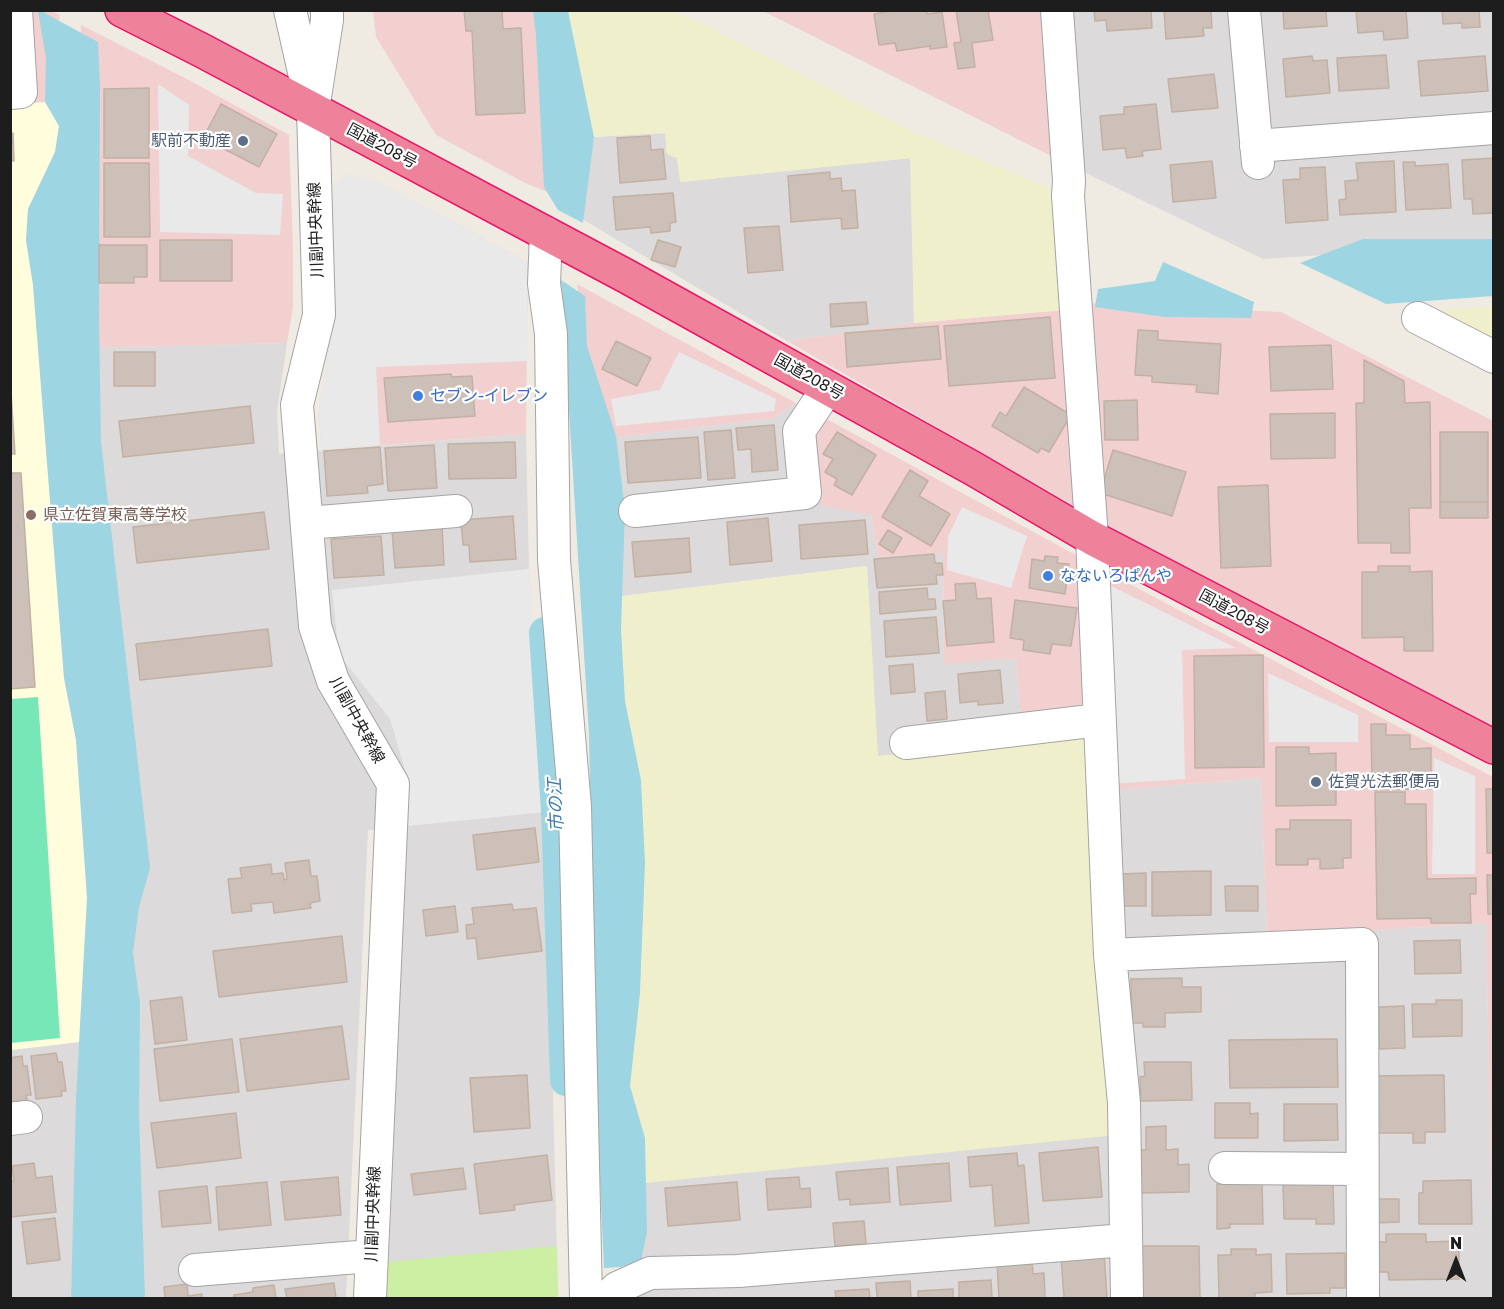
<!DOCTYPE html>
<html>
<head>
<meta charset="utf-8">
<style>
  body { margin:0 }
  #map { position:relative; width:1504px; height:1309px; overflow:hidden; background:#f0ebe2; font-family:"Golos Text",sans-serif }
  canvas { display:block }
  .frame { position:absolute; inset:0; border:12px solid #1d1d1d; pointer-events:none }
  .north { position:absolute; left:1426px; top:1231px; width:60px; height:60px; -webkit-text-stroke:4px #fff; paint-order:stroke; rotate:0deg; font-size:16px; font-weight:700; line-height:24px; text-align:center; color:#1d1d1d }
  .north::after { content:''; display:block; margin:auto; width:21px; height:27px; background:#1d1d1d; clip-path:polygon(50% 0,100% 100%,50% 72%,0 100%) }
</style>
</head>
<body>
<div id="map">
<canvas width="1504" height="1309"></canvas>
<div class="frame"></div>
<div class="north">N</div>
</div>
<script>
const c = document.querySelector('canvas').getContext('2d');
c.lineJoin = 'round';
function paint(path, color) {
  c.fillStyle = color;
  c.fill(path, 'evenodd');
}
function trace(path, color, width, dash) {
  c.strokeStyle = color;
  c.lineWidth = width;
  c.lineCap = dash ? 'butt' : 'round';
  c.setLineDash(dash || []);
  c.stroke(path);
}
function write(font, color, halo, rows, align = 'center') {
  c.font = font + ' "Golos Text","Noto Sans JP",sans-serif';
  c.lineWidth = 4.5;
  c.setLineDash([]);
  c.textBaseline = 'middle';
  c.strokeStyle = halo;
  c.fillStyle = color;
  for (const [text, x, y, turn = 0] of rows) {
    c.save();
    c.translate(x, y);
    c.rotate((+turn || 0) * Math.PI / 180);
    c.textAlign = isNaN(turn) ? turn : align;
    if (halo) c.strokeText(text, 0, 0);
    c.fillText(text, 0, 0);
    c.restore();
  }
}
paint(new Path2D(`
  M1047 11H1493V244L1263 259 1059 160Z
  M666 133 667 154 677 158 681 182 911 158 914 323 787 341 577 216 594 137Z
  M287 343 277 411 279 454 526 434 529 569 546 812 558 1298H387L407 826 368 830 346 1298H129L78 348Z
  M796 403 825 418 871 515 878 557 943 552 944 663 1016 658 1023 743 877 756 867 566 622 596 602 439 773 418Z
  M1261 778 1267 937 1486 923 1492 1218H1494L1493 1298H633L629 1198 1088 792Z
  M79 1042 71 1298H11L10 1050Z`), '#dcdada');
paint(new Path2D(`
  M11 11H51L60 15 45 102 11 105Z
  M373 11H550L562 198 525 183 436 135 376 37Z
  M763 11H1047L1059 160Z
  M81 25 189 80 289 135 293 248V307L287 343 78 348Z
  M347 175 376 181 528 262 526 434 321 450 319 409 330 342 334 184Z
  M577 284 796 403 773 418 602 439Z
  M1087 303 1281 312 1493 421V726L1101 525Z
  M1075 309 1087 513 787 341 914 323Z
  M825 418 1094 565 1493 777V1218H1492L1486 923 1267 937 1261 778 1088 792 1023 743 1016 658 944 664 943 553 878 557 871 515 819 505 813 439Z`), '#f2d0d0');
paint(new Path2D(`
  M45 102 59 126 55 152 28 209 26 240 33 285 64 678 76 740 87 898 79 1042 11 1050 10 105Z`), '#fffddc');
paint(new Path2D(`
  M568 11H671L707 26 911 131 1068 196 1075 309 914 323 910 158 680 182 677 158 667 154 665 133 594 137Z
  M1493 307V346L1425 311Z
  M867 566 878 756 1085 737 1116 1135 646 1183 645 1138 630 1086 640 993 645 863 641 780 625 701 621 629 622 596Z`), '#eff0cb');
paint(new Path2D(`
  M557 1246 558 1298H387V1262Z`), '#ccefa3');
paint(new Path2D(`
  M38 697 60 1038 11 1043V699Z`), '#78e7b7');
paint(new Path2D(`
  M158 84 189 105 188 156 256 193 283 194 280 235 160 232Z
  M347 175 376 181 528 262 527 361 376 367 380 445 321 450 319 409 330 342 334 184Z
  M679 352 776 399 774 411 616 426 611 399 660 390Z
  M962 507 1027 536 1011 588 947 570 948 537Z
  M529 569 546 812 408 826 407 776 390 719 339 655 332 590Z
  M1101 581 1236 648 1182 650 1185 779 1106 784Z
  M1268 673 1358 715V742H1269Z
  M1434 758 1475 776V874H1432Z`), '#e9e9e9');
paint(new Path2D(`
  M38 11H41L98 42 100 86 99 321 101 442 150 868 139 907 133 953 140 1004 139 1113 145 1298H71L76 1099 87 898 76 740 64 678 33 285 26 240 28 209 55 152 59 126 45 102 46 58Z
  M533 11H568L594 137 583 223 558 210 544 187 536 35Z
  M1363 239H1493V296L1386 304 1300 263Z
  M1163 262 1254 302 1251 318 1165 317 1095 307 1098 289 1155 281Z
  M561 280 585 296 587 346 616 436 625 510 621 629 625 701 641 780 645 863 640 993 630 1086 645 1138 647 1232 641 1260 621 1267 604 1268 597 1115 589 735Z`), '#9ed5e2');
trace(new Path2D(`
  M545 633 557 811 566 1080`), '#9ed5e2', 32);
const building = new Path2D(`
  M464 10H502L503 29 521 28 525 113 476 115 472 31H466Z
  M898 10H927V14L942 12 947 47 930 49V46L897 51 895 43 879 45 874 14Z
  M956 10H988L993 40 972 43 975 67 958 69 954 43 961 42Z
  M1094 10H1151L1152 28 1107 31 1106 20 1095 21Z
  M1164 10H1211L1212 28H1203L1204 36 1166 39Z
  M1283 10H1326L1327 26 1284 29Z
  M1356 10H1406L1408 38 1384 40 1383 31 1358 33Z
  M1442 10H1479L1480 27 1462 28V23L1443 24Z
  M1386 55 1389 88 1339 91 1337 58Z
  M1312 56 1313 61 1327 60 1330 93 1286 97 1283 59Z
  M1485 56 1488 91 1421 96 1418 61Z
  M1214 74 1218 108 1172 112 1168 79Z
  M149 88V158H104V89Z
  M221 104 277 134 259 167 203 138Z
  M1156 104 1161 149 1142 151 1143 156 1127 158 1125 148 1103 150 1100 116 1124 114V107Z
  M10 133H13L14 161H10Z
  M650 136 651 150 663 149 666 179 620 183 617 138Z
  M1494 158V213L1473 214 1472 199H1464L1462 160Z
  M1212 161 1216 198 1173 202 1170 165Z
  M1394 161 1396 212 1340 215 1339 200 1346 199 1345 181 1358 180 1356 163Z
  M1403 162H1415V166L1448 164 1451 208 1406 210Z
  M104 163H149L150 237H104Z
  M1325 167 1328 220 1286 223 1283 180 1300 179V168Z
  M830 172V179L841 178 842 191 855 190 858 228 842 229 841 218 791 222 788 176Z
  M673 193 676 222 670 223V231L651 233 650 227 616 230 613 197Z
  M779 226 783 270 748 273 744 228Z
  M160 240H232V281H160Z
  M658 240 681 247 675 267 651 260Z
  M99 245H147V277H134V283H99Z
  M866 302 868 324 831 327 830 304Z
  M1050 317 1055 378 949 386 944 326Z
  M938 326 941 359 847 367 845 333Z
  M1138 330 1158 331V340L1221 344 1218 394 1196 392 1197 385 1152 382V376L1135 375Z
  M616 341 651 358 637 386 602 369Z
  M1331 345 1333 389 1271 391 1269 347Z
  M114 352H155V386H114Z
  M1364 360 1404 381 1405 403 1430 402 1431 508H1409L1410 553H1391V543H1358L1356 403H1364Z
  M451 374 452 377 472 376 475 416 388 422 384 378Z
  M10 377 15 454H10Z
  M1024 387 1071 415 1049 452 1041 448 1038 453 992 426 1000 412 1006 416Z
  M1137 400 1138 440H1105L1104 401Z
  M250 406 254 443 123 457 119 421Z
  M1335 413V458L1271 459 1270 414Z
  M774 425 778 470 752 472 751 449 738 450 736 428Z
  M731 430 735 478 708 480 704 432Z
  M837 432 876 455 852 495 834 485 837 479 825 472 833 459 823 454Z
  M1440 432H1488V502H1440Z
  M698 437 701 478 628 483 625 442Z
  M515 442 516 478 449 479 448 444Z
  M434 445 437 488 388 491 385 448Z
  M380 447 383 484 367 486 368 493 327 496 324 451Z
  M1113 450 1186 472 1172 516 1100 493Z
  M910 470 928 481 919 496 950 514 931 546 882 517Z
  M10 473H21L35 687 10 689Z
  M1268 485 1271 566 1221 568 1218 487Z
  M1440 502H1488V518H1440Z
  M264 512 269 549 137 563 133 527Z
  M513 516 516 559 470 562 469 545H463L461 520Z
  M768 518 772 561 730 565 727 522Z
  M865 520 868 554 801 559 799 525Z
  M442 526 444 565 395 568 392 530Z
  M888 530 902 538 893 553 879 544Z
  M381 536 384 575 334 578 331 539Z
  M689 538 691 572 635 577 632 542Z
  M934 554 935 563H942L943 575H936L937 584 877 588 874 559Z
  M1045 556 1058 557 1057 563 1069 564 1065 594 1029 588 1032 559 1044 561Z
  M1378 566H1410V572L1432 571 1433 651H1404V637L1362 638V572H1378Z
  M975 583 977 599 991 598 994 642 947 646 943 601 956 600 955 584Z
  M927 588 928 599H935L936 609 880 614 879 592Z
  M1015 600 1077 608 1071 646 1052 644 1050 654 1023 650 1024 640 1010 638Z
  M936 617 939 653 886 657 884 621Z
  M268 629 272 666 140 680 136 644Z
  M1263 655 1264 767 1195 768 1194 656Z
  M913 664 915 692 891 694 889 666Z
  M1000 670 1003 703 978 705V701L960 703 958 674Z
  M945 691 947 719 927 721 925 693Z
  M1371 724H1386V735H1410V749L1431 748V789L1372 790Z
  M1276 747H1309V754L1336 753V805L1276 806Z
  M1486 789H1494V853H1487Z
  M1375 792H1405V804H1426L1427 879 1476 878V894H1470L1471 923H1431V918L1377 919Z
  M1290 820H1351V858H1343V868L1320 869V859H1308V865H1276V829H1290Z
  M535 828 539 862 477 870 473 835Z
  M309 860 311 876H317L320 901 310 903 311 908 274 913 273 902 251 904 252 911 232 913 228 879 242 878 240 868 271 864 272 874 283 873 284 880 287 879 285 863Z
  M1211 871V915L1152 916V872Z
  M1146 873V906H1120L1119 874Z
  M1487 875H1494V914H1488Z
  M1225 886H1258V911H1226Z
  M512 904 513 910 536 908 542 951 478 959 476 938 467 939 466 925 474 924 472 908Z
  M455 906 458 932 426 936 423 910Z
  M342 936 347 982 219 997 213 951Z
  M1460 940 1461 973 1415 974 1414 941Z
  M1182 978V987H1201V1012L1165 1013V1027H1143V1023H1132L1131 979Z
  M182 997 187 1040 155 1044 150 1001Z
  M1436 1000H1462V1036L1413 1037 1412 1004H1436Z
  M1404 1006 1405 1048 1379 1049V1007Z
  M342 1026 349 1079 247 1091 240 1039Z
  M232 1039 239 1092 160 1101 154 1049Z
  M1337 1039 1338 1087 1230 1088 1229 1040Z
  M56 1053 58 1062H62L66 1091H61L62 1096 36 1099 31 1056Z
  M22 1056 23 1066H27L31 1095H26L27 1100 10 1102V1058Z
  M1144 1062H1191L1192 1100 1141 1101 1140 1077 1145 1076Z
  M527 1075 530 1128 474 1132 470 1078Z
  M1444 1075 1445 1132H1425V1143H1413V1133H1371L1370 1076Z
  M1215 1103H1250V1114L1258 1113V1138H1215Z
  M1284 1104H1337L1338 1140 1284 1141Z
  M236 1113 241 1158 157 1168 151 1123Z
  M1166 1126V1150L1178 1149V1165L1189 1164V1192L1140 1193 1139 1150H1146V1127Z
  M1098 1147 1102 1197 1043 1201 1039 1153Z
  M1017 1153 1018 1166 1024 1165 1029 1223 995 1226 992 1185 970 1187 968 1157Z
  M547 1155 552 1200 514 1205 515 1210 480 1214 474 1164Z
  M34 1163 36 1178 52 1176 56 1212 10 1217V1181H14L12 1166Z
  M949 1163 951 1201 900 1205 897 1167Z
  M463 1168 466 1189 414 1195 411 1174Z
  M888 1168 890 1202 850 1205V1199L839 1200 836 1172Z
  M338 1177 341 1215 285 1220 281 1182Z
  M799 1177 800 1189 810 1188 811 1207 768 1210 766 1179Z
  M1471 1180 1472 1224H1419V1193H1423V1181Z
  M267 1182 271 1225 219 1230 216 1187Z
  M737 1182 740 1220 668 1226 665 1188Z
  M1283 1182H1333L1334 1224H1316V1219H1284Z
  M1217 1184H1262L1263 1224H1230V1228L1217 1229Z
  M207 1186 211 1223 162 1227 159 1191Z
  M1375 1199H1399V1222L1376 1223Z
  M55 1218 60 1260 27 1264 22 1222Z
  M864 1221 866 1244 835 1246 833 1223Z
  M1386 1234H1426V1242L1459 1241V1279L1389 1280 1388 1272H1375L1374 1242H1386Z
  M1141 1246H1199L1200 1298H1142Z
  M1231 1249H1256V1255L1271 1254 1272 1292 1255 1293V1298H1219L1218 1255H1231Z
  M1104 1253 1107 1298H1064L1061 1256Z
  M1345 1253V1288H1330V1293L1287 1294 1286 1254Z
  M1032 1260 1033 1274 1044 1273 1045 1298H999L997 1262Z
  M991 1280 992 1298H959V1282Z
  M910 1281 911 1298H877L876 1283Z
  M334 1283 336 1298H287L285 1289Z
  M187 1284 188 1296 202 1294V1298H165L164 1287Z
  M274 1285 276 1298H234V1295L253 1292V1288Z
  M869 1289 870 1298H836L835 1291Z
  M953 1289V1298H918V1291Z`);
paint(building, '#ccc0b8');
trace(building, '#c3b0a3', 1.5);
const minor = new Path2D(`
  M290 10 309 94
  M327 10V20L313 110 319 315 297 405 315 626 333 681 393 784 370 1298
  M1057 10 1069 181 1068 196 1092 538 1110 955 1124 1103 1127 1298
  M1244 10 1258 163
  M10 93 21 92 16 10
  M1256 146 1494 128
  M546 233 544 284 551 334 554 560 575 807 586 1298
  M1418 318 1494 357
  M635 511 805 493 799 431 828 388
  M307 523 456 511
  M906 743 1099 720
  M1110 955 1362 944 1363 1298
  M10 1119 26 1117
  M1225 1168 1362 1169
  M195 1270 371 1256
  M607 1298 617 1288 650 1273 738 1271 1125 1240`);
const highway = new Path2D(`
  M122 10 203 51 626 276 974 469 1092 538 1494 747`);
trace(minor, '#a4a4a4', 34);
trace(highway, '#ea1366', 36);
trace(minor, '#fff', 32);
trace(highway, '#ef829b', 33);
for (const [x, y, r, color] of [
  [243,141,6,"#5c6f8a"],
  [418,396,6,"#3f7fe0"],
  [31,515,6,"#8d6e63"],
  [1048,576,6,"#3f7fe0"],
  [1316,782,6,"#5c6f8a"]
]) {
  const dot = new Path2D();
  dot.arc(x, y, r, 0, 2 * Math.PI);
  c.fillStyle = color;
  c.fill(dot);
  trace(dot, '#fff', 2);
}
write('16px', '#4e5e75', '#fff', [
  ["駅前不動産",231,141],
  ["佐賀光法郵便局",1328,782,"left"]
], 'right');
write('16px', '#1d1d1d', '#fff', [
  ["国道208号",382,146,28],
  ["川副中央幹線",316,230,-92],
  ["国道208号",809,377,29],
  ["国道208号",1234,612,28],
  ["川副中央幹線",357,720,61],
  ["川副中央幹線",373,1214,-88]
]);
write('16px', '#366cbe', '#fff', [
  ["セブン-イレブン",430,396],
  ["なないろぱんや",1060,576]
], 'left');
write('16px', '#785e54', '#fff', [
  ["県立佐賀東高等学校",43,515]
], 'left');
write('italic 18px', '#3f7bae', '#fff', [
  ["市の江",556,805,-93]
]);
</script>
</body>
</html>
